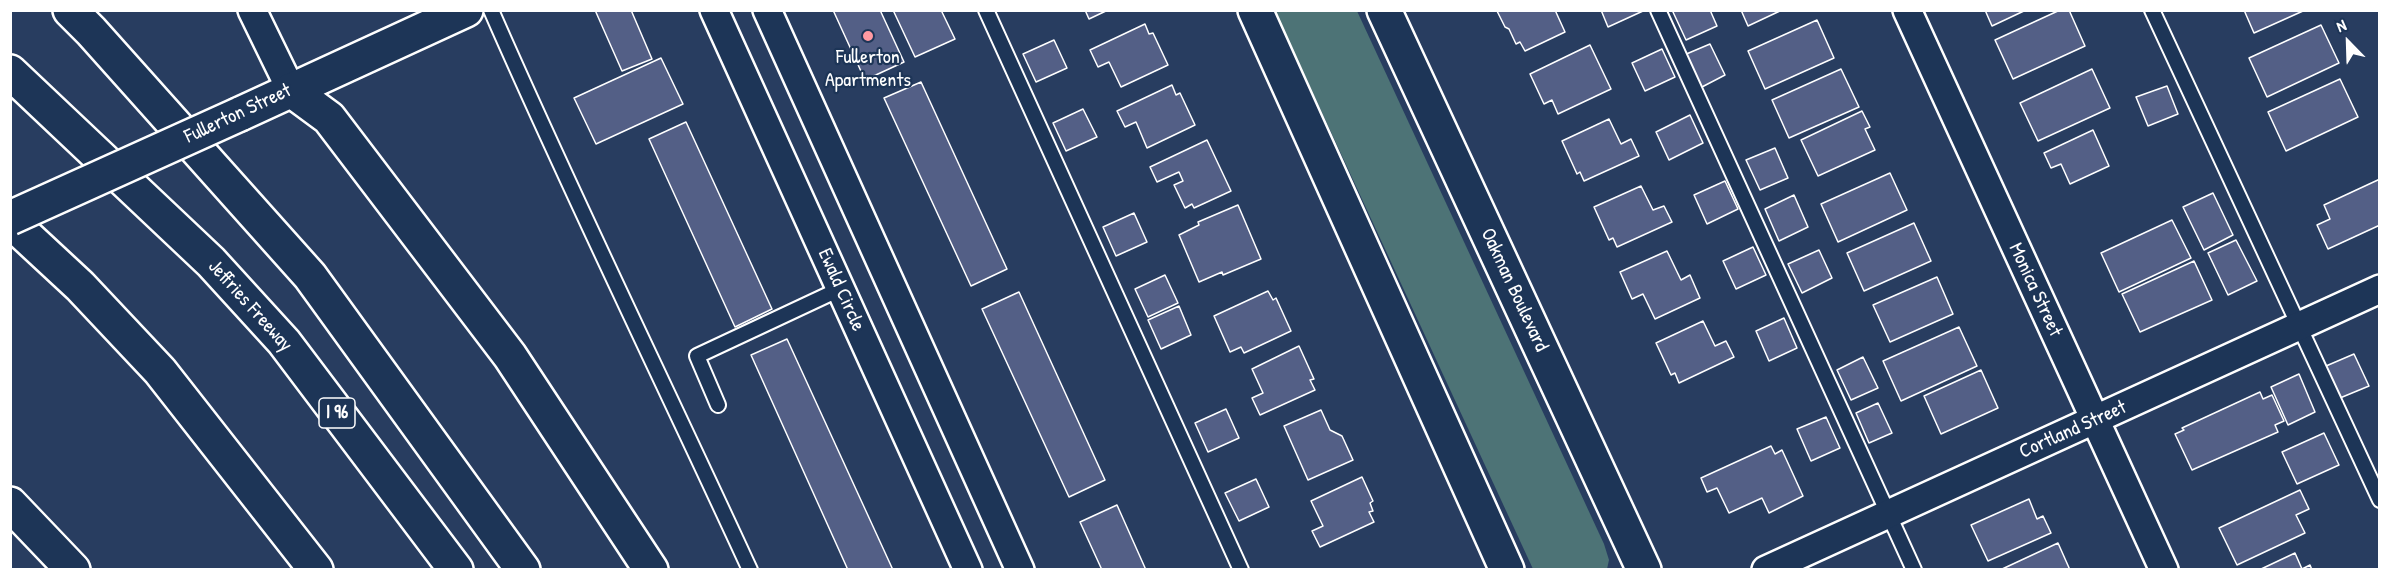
<!DOCTYPE html>
<html>
<head>
<meta charset="utf-8">
<style>
  body { margin:0 }
  #map { position:relative; width:2390px; height:580px; overflow:hidden; background:#283d60; font-family:"Patrick Hand",sans-serif }
  canvas { display:block }
  .frame { position:absolute; inset:0; border:12px solid #fff; pointer-events:none }
  .north { position:absolute; left:2318px; top:12px; width:60px; height:60px; -webkit-text-stroke:4px #1d3557; paint-order:stroke; rotate:337deg; font-size:16px; font-weight:700; line-height:24px; text-align:center; color:#fff }
  .north::after { content:''; display:block; margin:auto; width:21px; height:27px; background:#fff; clip-path:polygon(50% 0,100% 100%,50% 72%,0 100%) }
</style>
</head>
<body>
<div id="map">
<canvas width="2390" height="580"></canvas>
<div class="frame"></div>
<div class="north">N</div>
</div>
<script>
const c = document.querySelector('canvas').getContext('2d');
c.lineJoin = 'round';
function paint(path, color) {
  c.fillStyle = color;
  c.fill(path, 'evenodd');
}
function trace(path, color, width, dash) {
  c.strokeStyle = color;
  c.lineWidth = width;
  c.lineCap = dash ? 'butt' : 'round';
  c.setLineDash(dash || []);
  c.stroke(path);
}
function write(font, color, halo, rows, align = 'center') {
  c.font = font + ' "Patrick Hand",sans-serif';
  c.lineWidth = 4.5;
  c.setLineDash([]);
  c.textBaseline = 'middle';
  c.strokeStyle = halo;
  c.fillStyle = color;
  for (const [text, x, y, turn = 0] of rows) {
    c.save();
    c.translate(x, y);
    c.rotate((+turn || 0) * Math.PI / 180);
    c.textAlign = isNaN(turn) ? turn : align;
    if (halo) c.strokeText(text, 0, 0);
    c.fillText(text, 0, 0);
    c.restore();
  }
}
paint(new Path2D(`
  M1275 11H1357L1604 544 1609 560 1607 569H1533Z`), '#4d7376');
const building = new Path2D(`
  M595 10H631L652 59 622 71Z
  M833 10H880L904 62 865 80Z
  M893 10H941L955 39 915 57Z
  M1085 10H1108L1089 19Z
  M1555 10 1565 32 1525 51 1520 42 1516 44 1509 29 1505 27 1497 11Z
  M1601 10H1643V11L1608 27Z
  M1676 10H1710L1717 26 1686 40 1673 12Z
  M1741 10H1782L1748 26Z
  M1985 10H2026L1992 26Z
  M2060 10H2069L2085 46 2013 79 1995 40Z
  M2244 10H2303V11L2254 33Z
  M1817 20 1834 58 1765 89 1748 51Z
  M1145 24 1149 34 1153 33 1168 65 1121 87 1109 62 1098 67 1090 50Z
  M2321 25 2339 63 2267 97 2249 58Z
  M1054 40 1067 68 1036 82 1023 54Z
  M1710 44 1725 75 1700 88 1684 55Z
  M1590 45 1611 89 1558 114 1552 100 1544 104 1530 74Z
  M1662 49 1675 77 1645 91 1632 63Z
  M661 58 683 104 596 144 574 98Z
  M1841 69 1859 107 1789 138 1772 100Z
  M2092 69 2110 108 2038 141 2020 103Z
  M2340 79 2358 117 2286 151 2268 112Z
  M921 82 1007 269 971 286 884 98Z
  M1172 85 1176 95 1180 93 1195 125 1147 148 1136 122 1125 127 1117 111Z
  M2167 86 2178 114 2148 126 2136 97Z
  M1083 109 1097 137 1066 151 1053 123Z
  M1862 111 1870 127 1865 129 1875 150 1818 176 1801 140Z
  M1690 115 1703 143 1669 160 1656 132Z
  M1609 119 1621 144 1631 139 1639 156 1584 181 1580 172 1577 174 1562 141Z
  M686 122 772 309 735 327 649 139Z
  M2093 130 2109 166 2070 184 2061 164 2051 168 2044 153Z
  M1207 140 1231 191 1194 208 1192 204 1185 208 1174 185 1183 181 1179 172 1157 182 1150 167Z
  M1775 148 1788 178 1760 190 1746 160Z
  M1890 173 1907 210 1838 242 1821 204Z
  M2380 179V225L2328 249 2317 225 2330 219 2324 205Z
  M1725 181 1738 209 1707 224 1694 195Z
  M1641 186 1653 210 1664 206 1672 222 1617 247 1613 238 1609 240 1594 207Z
  M2213 193 2233 235 2204 250 2183 207Z
  M1794 195 1808 227 1779 241 1765 209Z
  M1238 205 1261 259 1223 275 1222 272 1199 282 1179 235 1199 225 1198 222Z
  M1134 213 1147 242 1116 256 1103 227Z
  M2172 220 2191 258 2119 292 2101 253Z
  M1914 223 1931 261 1864 291 1847 253Z
  M2236 240 2257 281 2228 295 2208 253Z
  M1753 247 1766 275 1736 289 1723 261Z
  M1819 250 1832 278 1802 293 1788 264Z
  M1667 251 1681 280 1690 275 1700 298 1655 319 1643 294 1632 299 1620 272Z
  M2194 261 2212 300 2140 332 2122 294Z
  M1165 275 1178 303 1148 317 1135 289Z
  M1937 277 1953 314 1890 342 1873 305Z
  M1268 291 1273 300 1276 298 1291 331 1244 353 1241 347 1230 352 1214 316Z
  M1019 292 1105 480 1069 497 982 309Z
  M1179 306 1191 335 1161 349 1148 320Z
  M1784 318 1797 348 1769 361 1756 331Z
  M1703 321 1715 346 1726 341 1734 357 1679 383 1675 373 1671 375 1656 343Z
  M1959 327 1977 366 1901 401 1883 361Z
  M787 339 893 570H848L751 355Z
  M1299 346 1314 379 1310 380 1315 390 1260 415 1252 398 1263 393 1252 369Z
  M2354 354 2369 386 2340 398 2326 366Z
  M1863 357 1878 388 1851 400 1837 370Z
  M1981 370 1998 408 1941 434 1924 396Z
  M2299 374 2315 412 2288 425 2271 387Z
  M2260 392 2263 399 2272 395 2284 421 2275 425 2278 432 2192 470 2175 434 2184 430 2182 428Z
  M1878 403 1892 433 1869 443 1856 413Z
  M1226 409 1239 438 1208 452 1195 423Z
  M1321 410 1330 430 1342 436 1353 460 1308 480 1284 426Z
  M1826 417 1840 448 1811 461 1797 429Z
  M2324 433 2339 465 2297 484 2282 452Z
  M1771 446 1775 454 1782 450 1803 496 1769 513 1762 498 1729 513 1717 488 1707 492 1701 478Z
  M1362 477 1373 501 1370 503 1373 511 1369 512 1374 522 1320 547 1312 531 1323 526 1311 501Z
  M1256 479 1269 507 1239 521 1225 493Z
  M2300 490 2309 509 2296 515 2305 533 2237 565 2219 528Z
  M2029 499 2037 519 2043 516 2051 533 1988 561 1971 525Z
  M1117 505 1146 570H1102L1080 522Z
  M2058 543 2070 570H2000Z
  M2295 553 2302 569 2310 565 2312 570H2259Z`);
paint(building, '#535f86');
trace(building, '#fff', 1.5);
const lane = new Path2D(`
  M491 10C573 198 664 383 750 570
  M986 10 1241 570
  M1658 10 1914 570
  M2152 10 2380 500
  M718 405 697 356 840 289`);
const street = new Path2D(`
  M252 10 291 90
  M714 10 968 570
  M767 10 1020 570
  M1907 10 2164 570
  M1766 570 2380 289`);
const secondary = new Path2D(`
  M1255 10 1507 570
  M1384 10 1644 570
  M291 90 329 118 510 356 651 570
  M240 114 466 10
  M10 504 73 570`);
const highway = new Path2D(`
  M70 10 91 31 310 276 523 570
  M10 72 211 262 284 342 456 570
  M10 221 80 286 160 371 316 570`);
trace(lane, '#fff', 18);
trace(street, '#fff', 32);
trace(secondary, '#fff', 38);
trace(highway, '#fff', 38);
trace(lane, '#1d3557', 14);
trace(street, '#1d3557', 27);
trace(secondary, '#1d3557', 33);
trace(highway, '#1d3557', 33);
const secondaryBridge = new Path2D(`
  M10 218 240 114`);
trace(secondaryBridge, '#fff', 38, []);
trace(secondaryBridge, '#1d3557', 33);
for (const [x, y, r, color] of [
  [868,36,6,"#ff9aa2"]
]) {
  const dot = new Path2D();
  dot.arc(x, y, r, 0, 2 * Math.PI);
  c.fillStyle = color;
  c.fill(dot);
  trace(dot, '#1d3557', 2);
}
for (const [x, y, w] of [
  [337,413,36]
]) {
  const box = new Path2D();
  box.roundRect(x - w / 2, y - 15, w, 30, 4.5);
  c.fillStyle = '#1d3557';
  c.fill(box);
  trace(box, '#fff', 1.5);
}
write('bold 18px', '#fff', null, [
  ["I 96",337,413]
]);
write('20px', '#fff', '#1d3557', [
  ["Fullerton",868,58],
  ["Apartments",868,81]
]);
write('20px', '#fff', '#1d3557', [
  ["Fullerton Street",238,114,-25],
  ["Ewald Circle",841,290,66],
  ["Oakman Boulevard",1514,290,65],
  ["Monica Street",2035,290,65],
  ["Jeffries Freeway",250,306,48],
  ["Cortland Street",2073,430,-24]
]);
</script>
</body>
</html>
